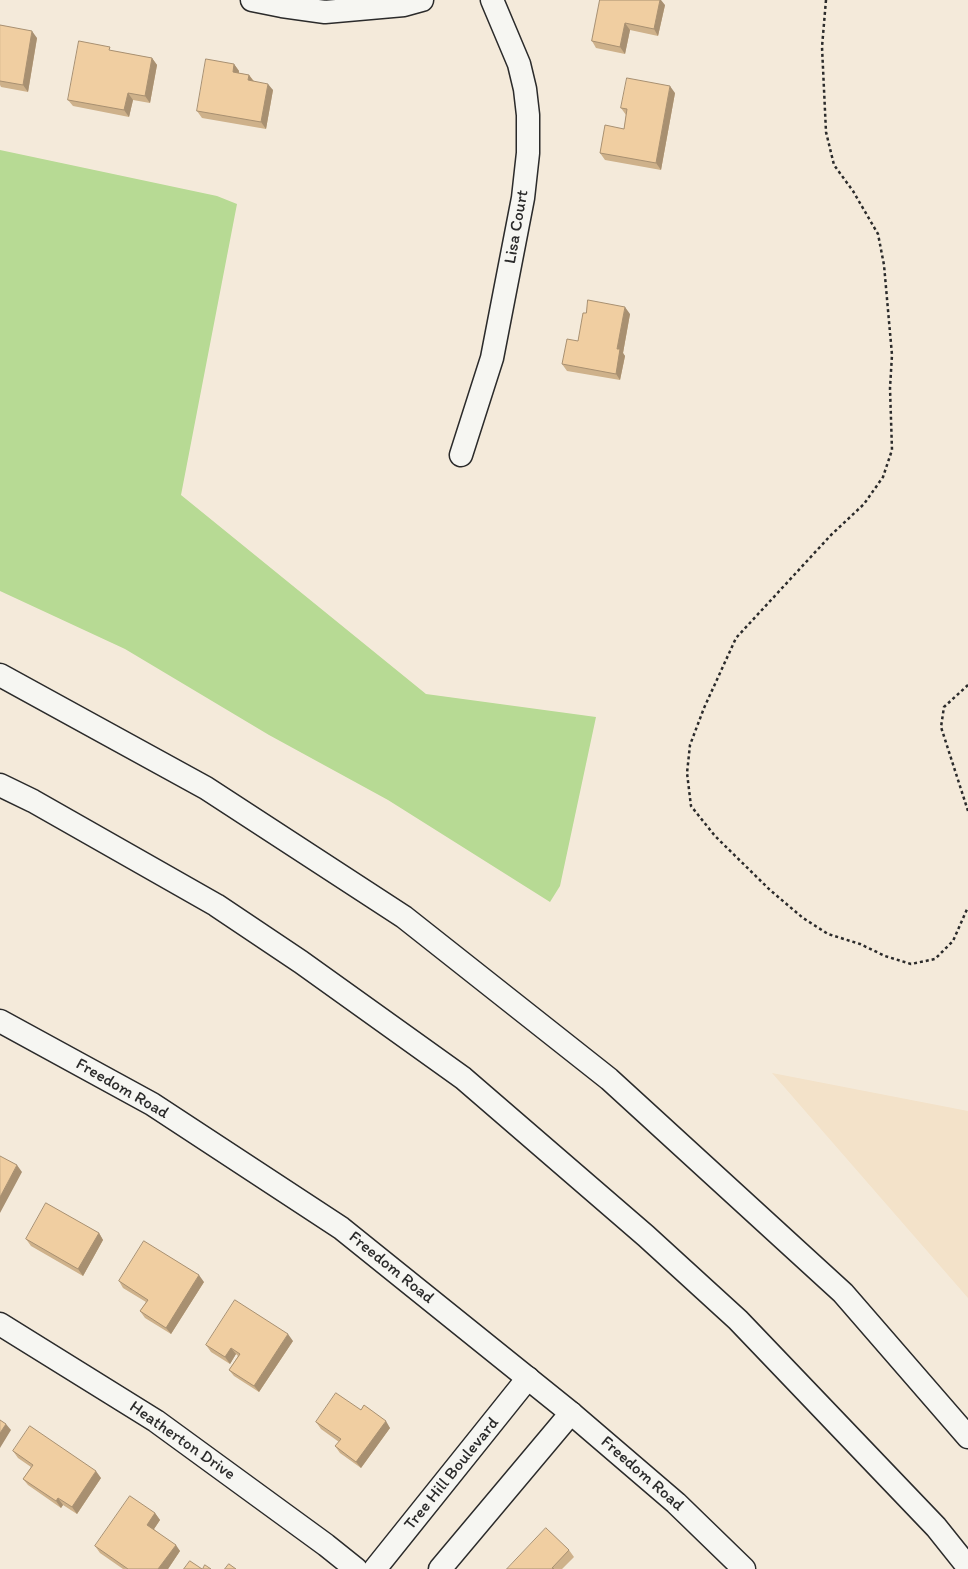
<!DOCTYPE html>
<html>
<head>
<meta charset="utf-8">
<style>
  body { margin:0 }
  canvas { display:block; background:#f4eada }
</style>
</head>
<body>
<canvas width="968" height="1569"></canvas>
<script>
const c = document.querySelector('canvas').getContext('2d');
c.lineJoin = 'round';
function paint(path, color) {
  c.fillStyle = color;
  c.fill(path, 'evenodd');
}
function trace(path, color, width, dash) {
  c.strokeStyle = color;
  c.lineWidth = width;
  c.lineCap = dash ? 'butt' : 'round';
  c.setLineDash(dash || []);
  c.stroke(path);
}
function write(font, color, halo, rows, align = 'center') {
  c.font = font + ' Itim,sans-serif';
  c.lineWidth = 3;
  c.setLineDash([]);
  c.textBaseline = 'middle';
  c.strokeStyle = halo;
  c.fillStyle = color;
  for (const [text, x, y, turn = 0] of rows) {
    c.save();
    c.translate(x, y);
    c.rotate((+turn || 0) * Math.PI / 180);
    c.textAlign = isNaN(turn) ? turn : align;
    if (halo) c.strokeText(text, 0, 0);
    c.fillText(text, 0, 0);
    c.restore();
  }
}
paint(new Path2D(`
  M772 1073 968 1111V1298Z`), '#f3e2c9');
paint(new Path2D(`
  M0 150 217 196 237 204 181 495 426 694 596 717 560 886 550 902 388 800 269 735 125 649 0 591Z`), '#b7da94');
const street = new Path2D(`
  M252 0 282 6 325 12 404 5 422 0
  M461 455 492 358 523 198 528 153V115L525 89 519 64 492 0
  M0 1324 156 1421 326 1545 356 1569
  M375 1569 528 1378
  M440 1569 571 1413`);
const secondary = new Path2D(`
  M0 1021 152 1104 341 1228 571 1413 676 1503 744 1569`);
const highway = new Path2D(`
  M0 675 206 788 404 917 609 1079 843 1293 968 1437
  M0 785 33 801 216 905 301 962 463 1078 646 1236 738 1320 936 1527 968 1567`);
trace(street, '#2b2b2b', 25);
trace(secondary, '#2b2b2b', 25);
trace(highway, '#2b2b2b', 25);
trace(new Path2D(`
  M826 0 822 47 826 132 834 165 853 191 878 234 884 265 892 355 890 388 892 450 883 477 864 504 831 535 736 638 704 708 690 745 687 773 691 806 715 836 770 890 803 918 828 934 860 944 885 956 911 964 935 959 953 941 968 907
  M968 685 944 707 941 727 968 811`), '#2b2b2b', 2.5, [3, 3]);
trace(street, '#f6f6f2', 22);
trace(secondary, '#f6f6f2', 22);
trace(highway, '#f6f6f2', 22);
paint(new Path2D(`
  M600 0 665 5 658 36 630 30 625 54 596 48 592 41Z
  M0 25 37 38 28 92 1 87 0 85Z
  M113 51 152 58 157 65 150 103 133 100 129 117 73 106 68 100Z
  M234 64 239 71V73L249 75 254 81 273 90 266 129 202 118 197 111Z
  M675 93 661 170 605 160 600 153 624 129 626 115 621 108Z
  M586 313 630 314 623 353 625 356 620 380 567 371 562 364 578 341Z
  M99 1233 103 1240 83 1276 31 1246 26 1239Z
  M119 1281 204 1282 171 1334 145 1318 140 1311 146 1302 123 1288Z
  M293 1341 259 1392 234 1376 229 1370 238 1356 236 1354 230 1364 211 1352 206 1345Z
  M361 1410 390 1428 361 1468 340 1453 335 1446 339 1442 321 1429 316 1422Z
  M13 1451 101 1478 77 1514 63 1505 61 1508 28 1485 23 1479 31 1467 18 1458Z
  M155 1513 160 1520 154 1529 180 1551 168 1569H123L100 1553 95 1546Z
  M569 1550 574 1557 562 1569H507Z`), '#ceb18a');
paint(new Path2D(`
  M660 0H661L665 5 658 36 654 29Z
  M625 23 630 30 625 54 620 47Z
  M32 31 37 38 28 92 23 85Z
  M152 58 157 65 150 103 145 96Z
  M234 64 239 71 237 79 233 72Z
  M249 75 254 82 248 80Z
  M268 84 273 90 266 129 261 122Z
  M670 86 675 93 661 170 656 163Z
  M128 93 133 100 129 117 124 110Z
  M625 307 630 314 623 353 625 356 620 380 616 374 617 349Z
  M17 1165 22 1172 0 1213V1197Z
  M99 1233 103 1240 83 1276 78 1269Z
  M199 1275 204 1282 171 1334 166 1328Z
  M288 1334 293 1341 259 1392 254 1386Z
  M231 1348 236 1354 230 1364 225 1357Z
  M386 1421 390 1428 361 1468 356 1462Z
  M6 1424 11 1430 0 1448V1433Z
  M96 1471 101 1478 77 1514 72 1507Z
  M58 1498 63 1505 61 1508 56 1501Z
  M155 1513 160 1520 152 1532 147 1525Z
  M176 1545 180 1551 168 1569H158Z`), '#a89071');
const building = new Path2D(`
  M600 0H660L654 29 625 23 620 47 592 41Z
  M0 25 32 31 23 85 0 81Z
  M79 41 110 47 109 50 152 58 145 96 128 93 124 110 68 100Z
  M206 59 234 64 233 72 249 75 248 80 268 84 261 122 197 111Z
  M627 78 670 86 656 163 600 153 605 125 624 129 627 109 621 108Z
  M588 300 625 307 617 349H620L616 374 562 364 567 339 578 341 583 313H586Z
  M0 1156 17 1165 0 1197Z
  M46 1203 99 1233 78 1269 26 1239Z
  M144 1241 199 1275 166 1328 140 1311 148 1300 119 1281Z
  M235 1300 288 1334 254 1386 229 1370 240 1354 231 1348 225 1357 206 1345Z
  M336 1393 361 1410 364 1405 386 1421 356 1462 335 1446 341 1439 316 1422Z
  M0 1420 6 1424 0 1433Z
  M30 1426 96 1471 72 1507 58 1498 56 1501 23 1479 33 1465 13 1451Z
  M130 1496 155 1513 147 1525 176 1545 158 1569H128L95 1546Z
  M546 1528 569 1550 552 1568 554 1569H507Z
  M190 1561 202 1569H184Z
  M229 1564 236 1569H225Z
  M205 1565 211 1569H203Z`);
paint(building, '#f0cea1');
trace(building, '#a89071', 1);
write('17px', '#2b2b2b', '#f6f6f2', [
  ["Lisa Court",517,227,-80],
  ["Freedom Road",122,1089,30],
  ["Freedom Road",391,1268,39],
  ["Heatherton Drive",182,1441,35],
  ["Tree Hill Boulevard",452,1474,-51],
  ["Freedom Road",642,1474,41]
]);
</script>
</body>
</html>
